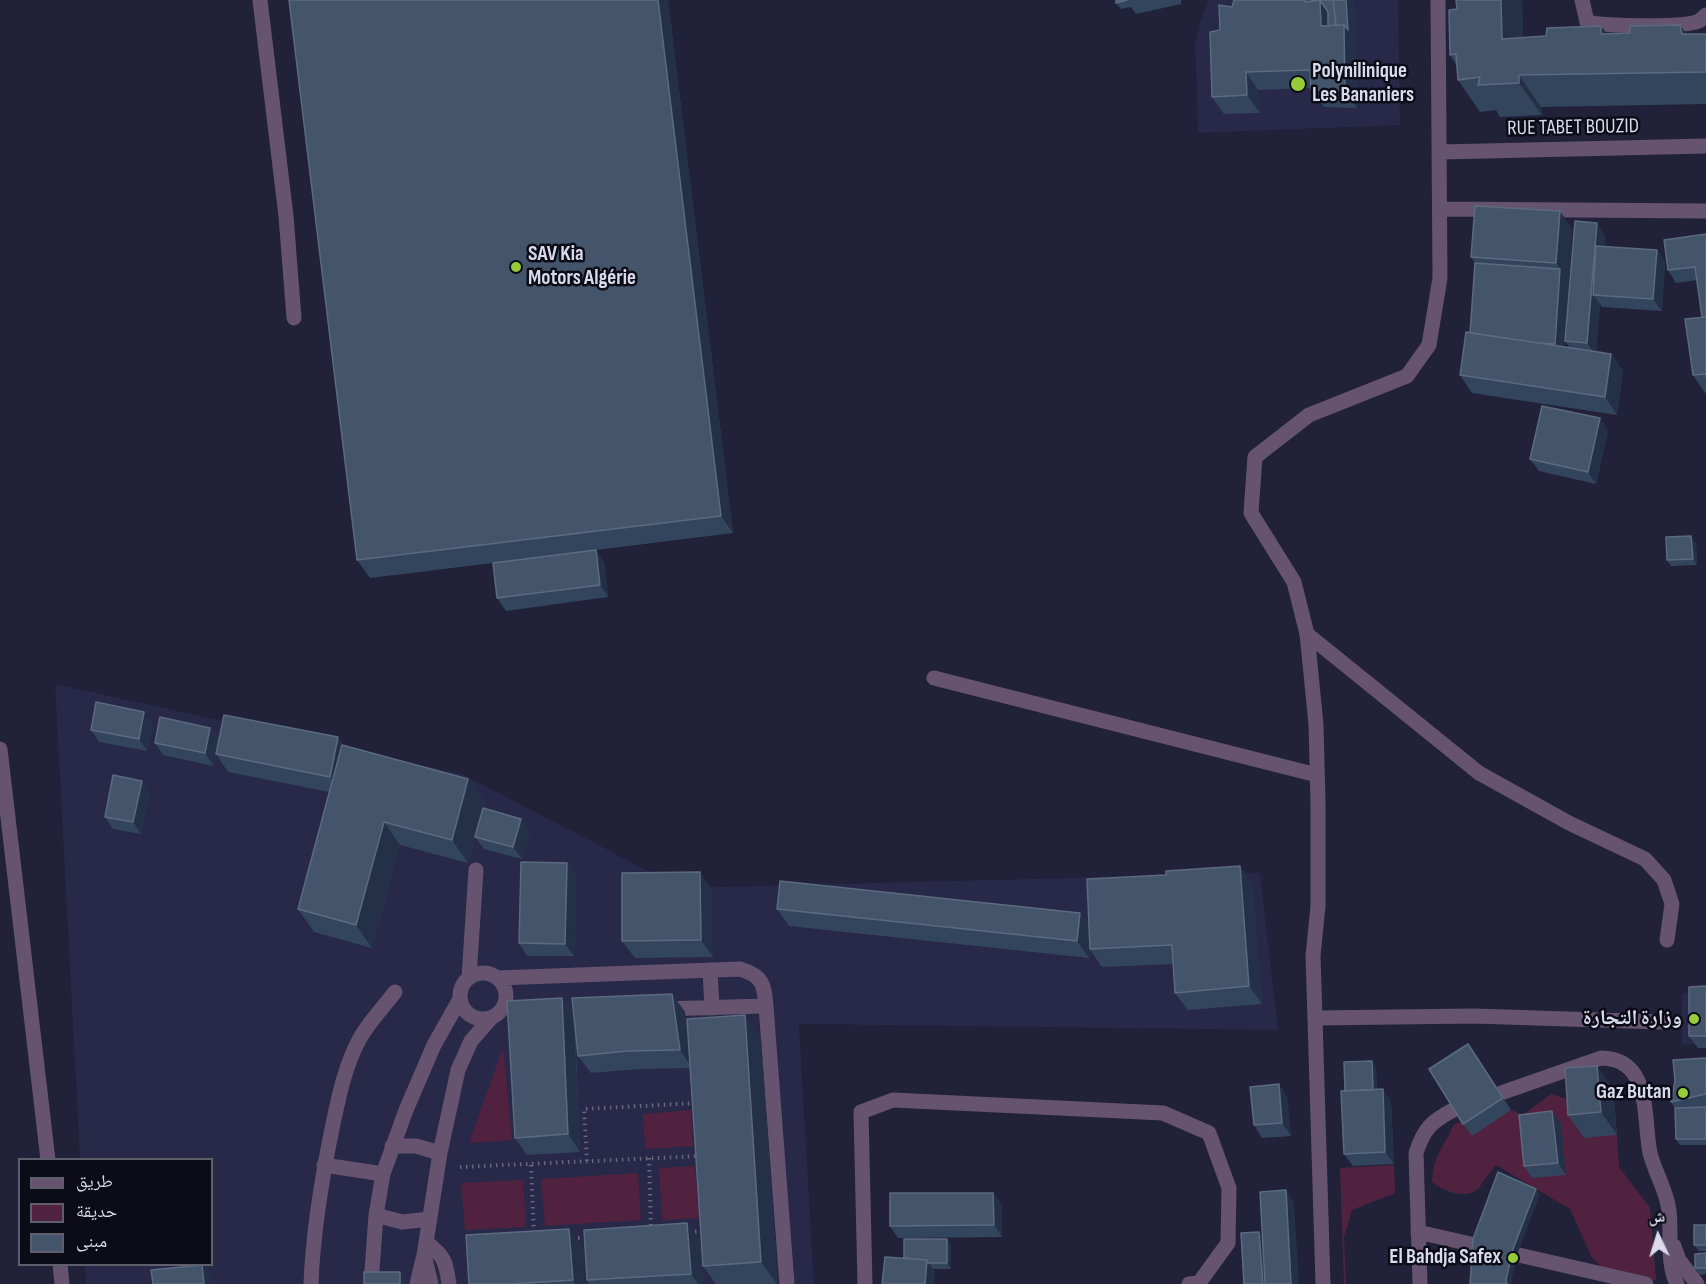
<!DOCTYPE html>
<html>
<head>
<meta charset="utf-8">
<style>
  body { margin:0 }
  #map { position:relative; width:1706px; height:1284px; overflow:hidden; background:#21213a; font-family:"Sofia Sans Condensed","Noto Naskh Arabic",sans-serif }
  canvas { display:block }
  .legend { position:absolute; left:18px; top:1158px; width:195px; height:108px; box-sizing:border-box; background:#0c0c17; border:2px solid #5e5e6c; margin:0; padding:8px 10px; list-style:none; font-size:18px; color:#d9daeb }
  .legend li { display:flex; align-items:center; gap:12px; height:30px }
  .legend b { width:30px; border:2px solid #5e5e6c }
  .north { position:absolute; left:1628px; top:1206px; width:60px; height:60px; -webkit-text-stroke:4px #0c0c17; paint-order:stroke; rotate:356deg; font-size:16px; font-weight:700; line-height:24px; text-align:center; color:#d9daeb }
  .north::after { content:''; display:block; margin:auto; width:21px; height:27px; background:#d9daeb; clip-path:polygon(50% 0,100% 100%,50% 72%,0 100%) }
</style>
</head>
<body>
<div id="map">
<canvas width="1706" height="1284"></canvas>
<ul class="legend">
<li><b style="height:8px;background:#665370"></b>طريق</li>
<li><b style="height:16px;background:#51223f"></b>حديقة</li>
<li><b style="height:16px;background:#44556b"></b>مبنى</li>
</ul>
<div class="north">ش</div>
</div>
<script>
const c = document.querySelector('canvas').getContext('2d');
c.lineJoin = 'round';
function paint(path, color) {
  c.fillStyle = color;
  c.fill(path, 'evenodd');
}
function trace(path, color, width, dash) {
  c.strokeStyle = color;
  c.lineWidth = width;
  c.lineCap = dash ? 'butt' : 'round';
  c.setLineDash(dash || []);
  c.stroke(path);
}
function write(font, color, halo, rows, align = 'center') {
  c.font = font + ' "Sofia Sans Condensed","Noto Naskh Arabic",sans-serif';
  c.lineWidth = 5;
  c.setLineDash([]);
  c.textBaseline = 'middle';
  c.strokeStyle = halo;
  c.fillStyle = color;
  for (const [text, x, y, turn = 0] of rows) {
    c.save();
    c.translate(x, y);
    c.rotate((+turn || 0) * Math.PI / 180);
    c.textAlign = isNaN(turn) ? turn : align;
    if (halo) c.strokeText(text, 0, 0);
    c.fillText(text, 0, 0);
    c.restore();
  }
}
paint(new Path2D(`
  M1209 0H1398L1400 125 1198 133 1195 43 1200 22Z
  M55 684 462 774 681 888 1260 873 1278 1030 799 1024 814 1284H86L85 1265 212 1264V1160L80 1159Z
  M1706 992V1044L1682 1045V994Z`), '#282848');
paint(new Path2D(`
  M503 1047 512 1140 469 1143Z
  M1551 1094 1582 1104 1617 1135 1619 1167 1650 1208 1656 1280 1633 1283 1608 1274 1591 1256 1570 1209 1496 1165C1491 1170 1481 1186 1478 1189 1464 1200 1444 1191 1432 1182 1434 1152 1444 1148 1454 1124L1511 1110 1523 1115Z
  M691 1110 693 1146 645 1149 643 1114Z
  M1394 1165 1395 1193 1352 1210 1344 1237 1346 1284H1344L1340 1168Z
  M695 1166 699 1218 662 1220 659 1168Z
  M638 1173 641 1220 545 1226 541 1179Z
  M523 1180 526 1227 465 1230 461 1183Z`), '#51223f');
trace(new Path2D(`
  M649 1158 651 1230
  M587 1161 584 1109 697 1103
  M531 1165 534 1236
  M460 1167 701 1156
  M689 1232 705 1231
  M572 1238H589`), '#67677d', 4, [1.5, 4.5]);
trace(new Path2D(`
  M260 0 286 216 294 318
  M1582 0 1587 22C1605 26 1683 28 1699 21 1702 19 1704 17 1706 15
  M1307 634 1316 724 1318 802V906L1313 956 1315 1018 1474 1016 1661 1022
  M1307 634 1479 773 1569 823 1645 859 1664 880 1672 904 1667 940
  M934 678 1317 775
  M0 749 48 1160
  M710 970 712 1008
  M460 996a23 23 0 1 1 46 0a23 23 0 1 1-46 0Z
  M469 978 476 870
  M498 978 740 969C763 976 764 984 766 1006L787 1284
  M661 1009 766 1006
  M1501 1093 1601 1058C1652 1058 1643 1119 1650 1153 1655 1173 1667 1191 1669 1211 1672 1235 1666 1261 1677 1284
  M392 1146H416L440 1153
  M324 1165 383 1174
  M376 1215 402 1222 430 1219
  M1418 1232 1646 1284
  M426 1242C444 1256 446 1261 449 1284
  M1674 1246 1679 1260 1697 1284
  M424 1255 431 1284
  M60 1264 62 1284
  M311 1284C313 1230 322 1177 333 1124 339 1096 345 1066 359 1040 368 1023 383 1008 395 992
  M371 1284 376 1215 383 1174 406 1110 434 1045 460 999
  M417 1284 424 1255 440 1153 458 1070 471 1041 491 1018
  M865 1284 861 1112 893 1100 1163 1113 1209 1133 1229 1188 1228 1243 1199 1283 1189 1284
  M1420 1284 1416 1153C1424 1128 1432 1121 1455 1109`), '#665370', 15);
trace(new Path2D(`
  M1440 152 1706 146
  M1440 209 1706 211
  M1307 634 1294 582 1251 513 1255 457 1309 415 1407 376 1429 345 1440 278 1438 0
  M1315 1018 1323 1284`), '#665370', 15);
paint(new Path2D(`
  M289 0H668L733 533 596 550 604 562 608 597 506 611 497 598 542 557 370 578 357 560Z
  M1116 0H1181V4L1136 14 1131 7 1121 9 1116 3Z
  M1234 0H1354L1357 108 1324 107 1311 90V88L1258 90 1260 113 1224 114 1212 97 1220 30 1232 7Z
  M1456 0H1522L1523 38 1630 33 1680 25 1687 34H1706V104L1541 107 1542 115 1500 117 1496 110 1480 112 1458 80 1457 66 1450 55 1457 9Z
  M1572 229 1564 347H1569L1565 341 1605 235 1604 247 1657 250 1665 262 1662 311 1602 307 1600 304 1596 351 1611 354 1623 371 1617 415 1472 393 1460 375 1470 333 1475 263 1471 257Z
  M1706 234V393H1705L1693 375 1702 317 1697 280 1676 283 1668 270Z
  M1608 430 1596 484 1539 471 1530 459Z
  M1696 543 1697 565 1671 566 1667 560Z
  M153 724 147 751 99 742 91 730Z
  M210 728 219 740 213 766 163 755 155 743Z
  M338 737 343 745 468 779 485 802 468 863 400 845 372 948 314 932 298 909 329 792 228 772 216 754Z
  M150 793 141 834 113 829 105 817Z
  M530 831 522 859 484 849 475 837Z
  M567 863 576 875 574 956H527L519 943Z
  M1252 883 1262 1004 1188 1010 1175 993 1173 964 1102 967 1090 950 1089 958 789 926 777 909 1080 913 1089 926Z
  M713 890V957L635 958 622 941Z
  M1706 986V1048H1698L1689 1036Z
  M672 994 685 1012 688 1039 761 1038 777 1284H716L703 1266 690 1068 641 1069 591 1073 578 1056 575 1024 580 1152 527 1155 515 1138 562 998 574 1015Z
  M1477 1056 1511 1110 1472 1136 1463 1124Z
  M1706 1058V1145H1680L1676 1139 1675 1108 1671 1102Z
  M1372 1061 1376 1067 1377 1090 1391 1101 1394 1164 1353 1166 1344 1154 1345 1091Z
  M1597 1066 1613 1089 1617 1135 1584 1138 1568 1115Z
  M1279 1084 1287 1097 1291 1136 1262 1138 1254 1125Z
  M1561 1123 1566 1175 1532 1178 1524 1166Z
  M993 1193 1002 1205V1237L898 1238 890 1226Z
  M687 1223 700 1241 703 1284H589L587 1280Z
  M1706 1225V1251H1699L1694 1245Z
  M951 1245V1269H933L935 1272 904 1258Z
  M582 1246 584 1284H469Z
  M1706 1253V1274L1700 1275 1695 1268Z`), '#33455c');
paint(new Path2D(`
  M658 0H668L733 533 721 516Z
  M1320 0 1332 18 1333 38 1321 26Z
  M1346 0H1354L1357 108 1345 90 1340 31Z
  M1501 0H1522L1524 70 1502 39Z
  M1680 25 1703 57 1682 34Z
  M1601 26 1624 57 1601 34Z
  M1246 72 1258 90 1260 113 1247 95Z
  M1519 75 1541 107 1542 115 1519 83Z
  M1560 211 1572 229 1569 281 1556 263Z
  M1597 223 1605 235 1600 296 1593 295 1600 304 1596 355 1587 343Z
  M1657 250 1665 262 1662 311 1653 299Z
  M1560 269 1569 281 1563 356 1555 344Z
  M1611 354 1623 371 1617 415 1605 397Z
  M1600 418 1608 430 1596 484 1588 472Z
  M1691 536 1696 543 1697 565 1693 559Z
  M596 550 604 562 608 597 600 585Z
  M144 712 153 724 147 751 139 739Z
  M210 728 219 740 213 766 205 753Z
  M338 737 350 755 342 795 330 777Z
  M468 779 485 802 468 863 452 840Z
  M142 781 150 793 141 834 133 822Z
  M521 819 530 831 522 859 513 847Z
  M384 822 400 845 372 948 356 925Z
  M567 863 576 875 574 956 565 944Z
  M1240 866 1252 883 1262 1004 1249 986Z
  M700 872 713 890V957L701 940Z
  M1080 913 1092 931 1089 958 1077 941Z
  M672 994 685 1012 692 1068 680 1050Z
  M562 998 574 1016 580 1152 568 1134Z
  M745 1015 761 1038 777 1284 761 1262Z
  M1468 1044 1477 1056 1511 1110 1503 1098Z
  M1372 1061 1376 1067 1377 1102 1373 1096Z
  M1597 1066 1613 1089 1617 1135 1601 1112Z
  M1279 1084 1287 1097 1291 1136 1282 1123Z
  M1383 1089 1391 1101 1394 1164 1385 1152Z
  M1552 1111 1561 1123 1566 1175 1558 1163Z
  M1536 1189 1540 1195 1517 1255 1511 1284H1507L1506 1280 1513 1249Z
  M1286 1190 1294 1203 1299 1284H1291Z
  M993 1193 1002 1205V1237L994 1225Z
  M687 1223 700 1241 703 1284H698L691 1274Z
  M569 1229 582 1246 584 1284H575L573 1280Z
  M1259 1232 1268 1244 1271 1284H1263Z
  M947 1239 951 1245V1269L947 1263Z
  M927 1260 935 1272 934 1284H925Z
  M202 1265 211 1277V1284H204Z
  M400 1272 408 1284H400Z`), '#243048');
const building = new Path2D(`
  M289 0H658L721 516 357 560Z
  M1116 0H1127L1116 3Z
  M1234 0H1305V2L1320 0 1321 26 1344 25 1345 90H1311L1310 70 1246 72 1247 95 1212 97 1210 32 1220 30 1219 5 1232 7Z
  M1312 0H1333L1336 25 1328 26V12L1320 0 1312 1Z
  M1333 0H1346L1348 30 1344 25H1336Z
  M1456 0H1501L1502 39 1546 36 1547 28 1601 26V34L1630 33V26L1680 25 1682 34H1706V72L1519 75V83L1478 85 1480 77 1458 80 1456 54 1450 55 1449 10 1457 9Z
  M1475 206 1560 211 1556 263 1471 257Z
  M1575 221 1597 223 1587 343 1565 341Z
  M1706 234V317H1702L1695 267 1668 270 1664 240Z
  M1596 246 1657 250 1653 299 1593 295Z
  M1475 263 1560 269 1555 344 1539 343 1470 333Z
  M1706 317V377V374L1693 375 1685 319Z
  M1466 332 1611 354 1605 397 1460 375Z
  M1542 406 1600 418 1588 472 1530 459Z
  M1691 536 1693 559 1667 560 1666 537Z
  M596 550 600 585 497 598 493 563Z
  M96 702 144 712 139 739 91 730Z
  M224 715 338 737 330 777 216 754Z
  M160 717 210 728 205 753 155 743Z
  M342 745 468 779 452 840 384 822 356 925 298 909Z
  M113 775 142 781 133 822 105 817Z
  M483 808 521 819 513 847 475 837Z
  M521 862 567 863 565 944 519 943Z
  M1240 866 1249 986 1175 993 1172 945 1090 949 1087 879 1166 875V871Z
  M700 872 701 940 622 941V873Z
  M780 881 1080 913 1077 941 777 909Z
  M1706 986V1036H1689V987Z
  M672 994 680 1050 628 1051 578 1056 572 998Z
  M562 998 568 1134 515 1138 507 1001Z
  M745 1015 761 1262 703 1266 687 1019Z
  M1468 1044 1503 1098 1463 1124 1429 1069Z
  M1706 1058V1094L1671 1102 1675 1081 1673 1060Z
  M1372 1061 1373 1090 1345 1091 1344 1062Z
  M1597 1066 1601 1112 1568 1115 1565 1068Z
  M1279 1084 1282 1123 1254 1125 1250 1087Z
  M1383 1089 1385 1152 1344 1154 1341 1091Z
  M1706 1107V1139H1676L1675 1108Z
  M1552 1111 1558 1163 1524 1166 1519 1115Z
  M1498 1172 1536 1189 1513 1249 1506 1280 1507 1284H1470L1473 1239Z
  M1286 1190 1291 1284H1265L1260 1192Z
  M890 1193H993L994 1225 890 1226Z
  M687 1223 691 1274 587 1280 584 1230Z
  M1694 1225H1706V1245H1694Z
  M569 1229 573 1280 511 1284H469L466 1235Z
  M1259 1232 1263 1284H1244L1241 1233Z
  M904 1239H947V1263H928L927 1260 904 1258Z
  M1706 1253V1268H1695V1254Z
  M885 1257 927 1260 925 1284H882Z
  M202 1265 204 1284H153L151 1270Z
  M364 1272H400V1284H364Z`);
paint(building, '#44556b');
trace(building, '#5c6a7f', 1.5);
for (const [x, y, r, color] of [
  [1298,84,8,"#96cc3a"],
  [516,267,6,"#96cc3a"],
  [1694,1019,6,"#96cc3a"],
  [1683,1093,6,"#96cc3a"],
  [1513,1258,6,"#96cc3a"]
]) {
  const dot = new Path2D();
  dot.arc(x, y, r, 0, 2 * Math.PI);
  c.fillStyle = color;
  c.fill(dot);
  trace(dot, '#0c0c17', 2);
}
write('bold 21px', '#d9daeb', '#0c0c17', [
  ["Polynilinique",1312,72,"left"],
  ["Les Bananiers",1312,96,"left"],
  ["SAV Kia",528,255,"left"],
  ["Motors Algérie",528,279,"left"],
  ["وزارة التجارة",1682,1019],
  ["Gaz Butan",1671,1093],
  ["El Bahdja Safex",1501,1258]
], 'right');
write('21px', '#d9daeb', '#0c0c17', [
  ["RUE TABET BOUZID",1573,128,-1]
]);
</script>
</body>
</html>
